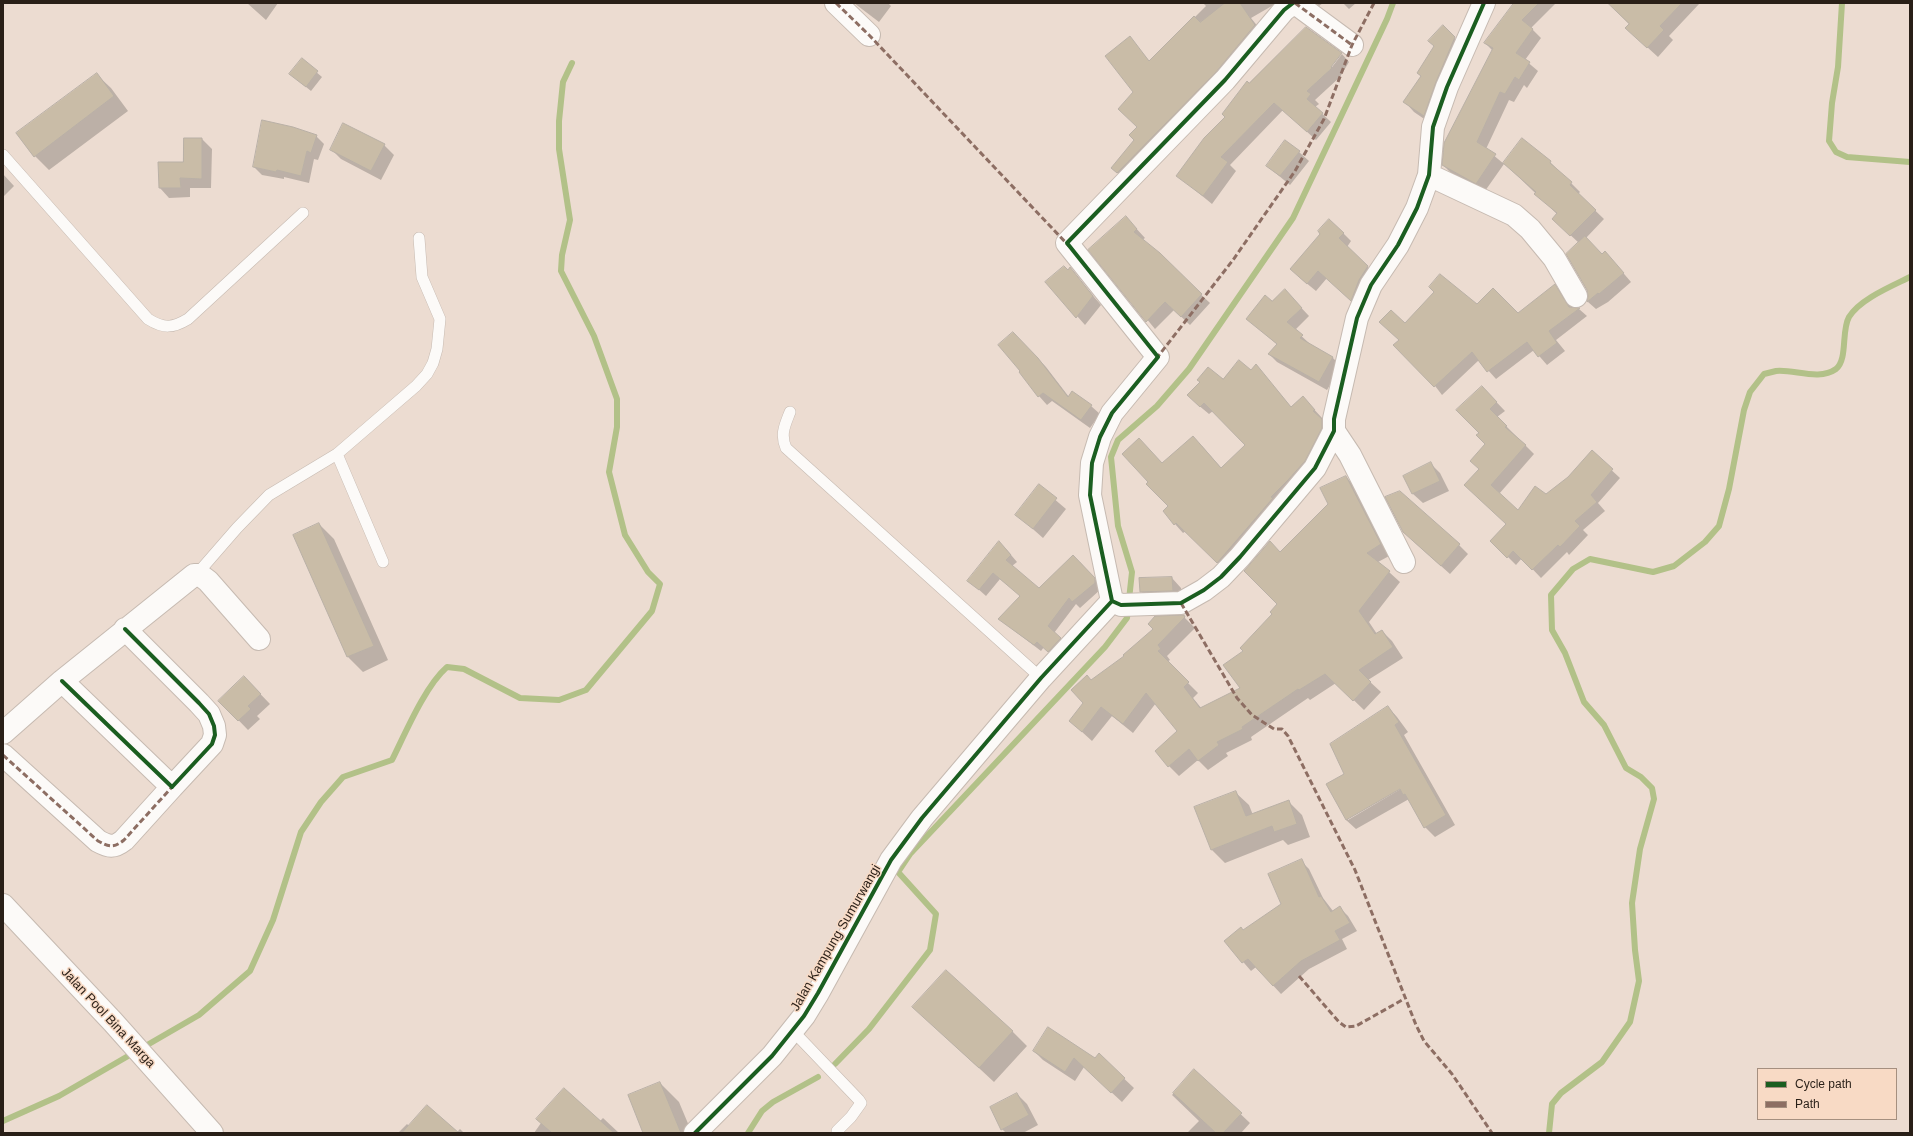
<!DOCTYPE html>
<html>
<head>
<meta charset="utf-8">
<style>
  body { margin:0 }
  #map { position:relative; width:1913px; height:1136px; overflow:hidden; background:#ecdcd1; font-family:Arial,sans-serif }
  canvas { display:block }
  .frame { position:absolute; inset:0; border:4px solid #291f17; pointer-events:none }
  .legend { position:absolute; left:1757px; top:1068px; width:140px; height:52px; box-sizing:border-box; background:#f8dac5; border:1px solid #a58f7f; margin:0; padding:5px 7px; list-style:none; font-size:12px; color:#291f17 }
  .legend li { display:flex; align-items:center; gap:8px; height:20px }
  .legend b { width:20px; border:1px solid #a58f7f }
</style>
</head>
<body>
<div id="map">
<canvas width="1913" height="1136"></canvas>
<div class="frame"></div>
<ul class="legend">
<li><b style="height:5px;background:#1b5e20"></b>Cycle path</li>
<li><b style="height:5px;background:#8d6e63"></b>Path</li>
</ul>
</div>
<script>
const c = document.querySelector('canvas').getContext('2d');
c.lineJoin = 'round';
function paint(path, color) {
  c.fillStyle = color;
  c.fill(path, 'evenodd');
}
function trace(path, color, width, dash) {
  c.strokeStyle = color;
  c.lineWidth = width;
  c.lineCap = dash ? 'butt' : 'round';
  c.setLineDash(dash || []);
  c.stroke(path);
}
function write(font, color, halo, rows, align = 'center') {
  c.font = font + ' Arial,sans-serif';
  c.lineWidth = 3;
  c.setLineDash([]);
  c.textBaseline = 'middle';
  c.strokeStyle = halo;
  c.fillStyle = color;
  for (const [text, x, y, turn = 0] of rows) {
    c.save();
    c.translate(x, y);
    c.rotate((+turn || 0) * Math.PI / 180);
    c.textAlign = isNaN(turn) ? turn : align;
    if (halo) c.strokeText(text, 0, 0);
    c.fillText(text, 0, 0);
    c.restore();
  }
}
paint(new Path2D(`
  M247 3H278L266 20Z
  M854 3H888L891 6 879 22Z
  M1203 3H1277L1251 18 1263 33 1120 176 1113 168 1135 140 1139 128 1130 38 1150 62 1206 6Z
  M1315 3H1323L1319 6Z
  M1343 3H1356L1349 9Z
  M1515 3H1556L1531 28 1541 38 1525 60 1538 71 1527 88 1524 85 1514 102 1509 100 1486 149 1504 164 1485 191 1452 174 1443 165 1493 51 1485 43Z
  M1610 3H1700L1669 36 1673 40 1658 57 1636 37 1630 24Z
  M1443 27 1462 46 1433 125 1414 112 1405 102 1421 76 1418 73 1430 55Z
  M1342 54 1349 62 1340 77 1315 100 1319 104 1315 107 1331 122 1316 140 1283 110 1230 165 1236 171 1212 204 1178 176 1226 117 1249 84 1327 70 1329 71Z
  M302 60 322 77 311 91 295 78Z
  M96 74 111 88 128 111 49 170 35 156Z
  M316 136 324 144 318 160 314 159 309 183 284 177V179L262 175 254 167Z
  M202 139 212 149 211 188H190V197L169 198 160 188 184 162Z
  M384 145 394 155 381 180 341 159 332 150Z
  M1299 152 1309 161 1290 185 1267 166Z
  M1550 162 1580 192 1578 194 1604 219 1586 238 1602 255 1613 261 1631 282 1608 302 1596 309 1588 302 1589 296 1579 243 1553 219 1557 214 1504 163Z
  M3 174 14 186 3 197Z
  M1134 226 1145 238 1142 240 1210 303 1190 325 1174 310 1155 329 1090 250Z
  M1343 233 1351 241 1347 247 1376 275 1359 308 1327 278 1316 291 1299 277Z
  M1070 269 1101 305 1085 325 1047 282Z
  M1555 286 1563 294 1572 308 1579 309 1587 316 1556 340 1565 351 1547 365 1534 350 1496 379 1479 360 1442 395 1400 340 1405 324 1477 305 1518 314Z
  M1293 299 1309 316 1295 330 1310 344 1332 357 1341 366 1327 390 1277 362 1269 354 1278 345 1247 319 1272 302Z
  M1013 333 1046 367 1069 397 1091 406 1100 414 1090 428 1052 401 1047 405 1039 396Z
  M1256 366 1291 407 1311 406 1323 419 1321 420 1330 429V437L1226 571 1186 531 1183 533 1175 524 1170 506 1162 464 1202 446 1222 469 1246 445 1213 411 1209 414 1197 404 1223 380 1251 371Z
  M1482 387 1505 411 1497 417 1534 454 1499 494 1519 512 1546 495 1569 478 1592 452 1620 478 1598 503 1605 511 1583 530 1588 535 1569 555 1567 552 1541 578 1522 558 1516 565 1492 541 1508 525 1480 470 1487 444 1480 433Z
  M1431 464 1440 473 1449 491 1423 503 1413 494 1404 476Z
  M1346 477 1356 487 1391 555 1378 562 1400 582 1369 622 1377 634 1382 631 1392 641 1403 658 1368 680 1381 692 1364 710 1336 683 1310 700 1308 698 1251 737 1252 740 1226 753 1228 756 1208 770 1198 760 1179 776 1169 766 1179 731 1156 703 1133 733 1112 716 1092 741 1070 721 1084 703 1091 681 1183 616 1195 628 1167 656 1170 660 1167 662 1198 693 1193 698 1202 709 1242 689 1244 651 1273 614 1279 604 1280 553 1329 505Z
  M1039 486 1066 509 1043 538 1017 515Z
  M319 524 334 539 388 660 363 672 348 657 294 535Z
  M1413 541 1459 545 1468 554 1450 574Z
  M1006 549 1017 562 1012 566 1039 589 1080 562 1101 586V589L1080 608 1076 604 1054 633 1067 645 1055 658 1044 647 1041 651 999 619 1021 596 1000 579 986 596 968 580Z
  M1172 578 1181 588 1182 600 1150 601 1141 591Z
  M244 677 270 704 257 716 260 719 248 730 220 701Z
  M1388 707 1397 717 1408 732 1404 735 1455 825 1435 837 1425 827 1409 799 1356 829 1346 820V774ZM1403 786 1404 787 1348 820V818Z
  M1235 792 1249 805 1253 815 1289 802 1302 815 1310 837 1288 845 1283 840 1225 863 1211 849Z
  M1301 861 1309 869 1323 898 1333 911 1340 908 1348 916 1357 931 1342 939 1347 949 1309 969 1281 994 1256 967 1251 971 1226 942 1283 905Z
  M913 1007 1012 1031 1027 1046 994 1082Z
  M1034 1051 1095 1059 1099 1055 1134 1088 1122 1102 1084 1067 1075 1081 1043 1060Z
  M1194 1070 1250 1123 1241 1133H1187L1199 1121 1172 1095Z
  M660 1083 679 1102 692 1133H645Z
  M1017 1094 1027 1104 1038 1125 1023 1133H1006L1002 1129Z
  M603 1118 619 1133H534L541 1123 600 1121Z
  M407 1124 409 1126 457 1132 460 1129 464 1133H398Z`), '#0003');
trace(new Path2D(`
  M1842 3 1838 67 1832 103 1829 141 1836 152 1847 157 1910 162
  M835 1064 869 1029 930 950 936 914 898 872 910 854 1105 647 1127 618 1132 572 1118 526 1111 457 1118 440 1157 406 1189 369 1293 218 1387 19 1393 3
  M3 1121 59 1096 199 1015 250 971 273 920 301 832 321 802 343 777 392 760C405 734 425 686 447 667L464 669 520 698 559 700 586 690 652 611 660 584 648 572 625 535 609 472 617 427V399L594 336 561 271 562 255 570 220 559 149V121L563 82 572 63
  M748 1133 762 1111 773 1102 818 1077
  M1549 1133 1552 1104 1561 1093 1602 1062 1630 1022 1639 981 1635 950 1632 903 1640 849 1654 799 1652 788 1641 777 1626 768 1604 725 1584 702 1565 653 1552 630 1551 595 1573 569 1590 559 1653 572 1674 566 1705 542 1719 526 1729 489 1744 410 1750 392 1764 374C1768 373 1772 372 1776 371 1794 369 1819 381 1836 369 1848 359 1841 331 1849 317 1860 299 1892 286 1910 277`), '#b2c188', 6);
const building = new Path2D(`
  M1225 3H1240L1255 25 1216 72 1117 173 1111 168 1134 140 1129 135 1137 127 1118 109 1133 92 1105 56 1130 36 1149 61 1194 16 1200 22Z
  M1514 3H1539L1522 20 1533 29 1516 53 1530 62 1519 80 1515 77 1505 94 1500 92 1477 142 1496 154 1476 184 1442 165 1444 143 1493 48 1484 43Z
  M1608 3H1682L1660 26 1664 30 1647 48 1625 28 1629 24Z
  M1443 25 1455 37 1436 82 1424 116 1403 102 1421 76 1417 73 1434 46 1428 41Z
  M1306 27 1342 53 1331 67 1332 68 1307 91 1311 94 1307 99 1323 113 1307 132 1274 103 1221 157 1228 162 1203 196 1176 176 1204 138 1225 117 1222 114 1247 81 1249 83Z
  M302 58 318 71 306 87 289 74Z
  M97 73 114 96 34 157 16 133Z
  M262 120 293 127 317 135 311 153 307 151 301 176 277 170 276 172 253 167Z
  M343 123 385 144 371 171 330 150Z
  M184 138H202V179L180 178 181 188H159L158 162H183Z
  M1522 138 1551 161 1550 163 1572 182 1570 185 1596 210 1570 236 1552 219 1557 213 1534 194 1536 192 1503 163Z
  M1285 140 1300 151 1280 176 1266 166Z
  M1126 216 1137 229 1134 232 1160 253 1202 294 1181 317 1165 302 1146 322 1088 250Z
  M1329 219 1344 233 1339 238 1368 266 1359 280 1351 301 1318 271 1307 284 1290 269 1320 234 1318 231Z
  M1585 236 1602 254 1605 251 1624 273 1599 294 1598 293 1587 302 1588 296 1587 290 1566 254Z
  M1064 266 1068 270 1070 267 1093 296 1076 318 1045 282Z
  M1440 274 1477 304 1493 288 1518 313 1555 284 1569 307 1580 308 1549 331 1557 343 1538 357 1527 342 1487 372 1472 352 1434 387 1393 345 1399 340 1379 322 1391 310 1405 323 1434 292 1429 287Z
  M1285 289 1302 308 1287 322 1303 335 1300 338 1333 357 1319 382 1268 354 1277 344 1246 319 1265 295 1272 301Z
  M1013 332 1038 358 1068 397 1072 391 1092 405 1081 420 1043 393 1038 397 1019 372 1020 371 998 345Z
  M1239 360 1251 370 1256 364 1291 407 1303 396 1315 410 1313 411 1322 419V428L1305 461 1288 480 1271 497 1273 498 1217 563 1176 523 1174 525 1163 511 1168 506 1146 484 1148 482 1122 454 1139 438 1162 463 1193 436 1221 468 1245 445 1204 403 1200 407 1187 395 1200 382 1197 380 1208 367 1223 379Z
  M1482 386 1497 402 1490 409 1507 426 1505 427 1526 445 1491 485 1518 510 1535 486 1546 494 1568 477 1592 450 1613 469 1591 495 1597 502 1575 521 1580 526 1560 547 1558 545 1532 570 1513 551 1507 558 1490 541 1506 524 1464 485 1479 469 1470 461 1485 444 1476 435 1479 433 1456 410Z
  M1431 462 1440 481 1412 494 1403 476Z
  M1346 476 1381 544 1367 553 1390 571 1359 611 1375 634 1382 630 1393 647 1359 670 1371 682 1353 701 1325 674 1299 690 1298 689 1242 727 1243 729 1217 742 1219 745 1198 761 1189 749 1168 767 1155 751 1177 731 1146 693 1123 724 1101 707 1082 732 1069 721 1083 703 1071 690 1087 675 1091 680 1124 656 1123 655 1153 629 1148 624 1155 616 1184 615 1185 617 1158 645 1161 649 1158 651 1189 682 1184 687 1200 708 1240 688 1223 665 1243 651 1240 648 1272 614 1270 612 1277 604 1244 571 1270 541 1280 552 1328 504 1320 488Z
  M1039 484 1057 498 1033 529 1015 515Z
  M1400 491 1460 544 1441 566 1403 532 1385 497Z
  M319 523 374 646 347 657 293 535Z
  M999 541 1011 555 1006 560 1039 588 1073 555 1095 578V583L1072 602 1069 598 1048 626 1061 638 1048 652 1037 642 1034 645 998 619 1020 596 993 573 979 590 967 581Z
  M1172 577 1173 591 1140 592 1139 578Z
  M244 676 261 694 248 706 251 709 238 721 218 701Z
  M1388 706 1399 722 1395 725 1446 815 1424 828 1405 794 1403 795 1400 789 1346 820 1326 784 1344 774 1330 744Z
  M1236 791 1246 816 1289 800 1297 824 1274 832 1272 826 1211 850 1194 807Z
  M1302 859 1319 897 1321 896 1331 912 1340 906 1350 923 1335 931 1340 940 1301 961 1273 986 1248 959 1242 963 1224 941 1241 927 1243 930 1281 904 1268 874Z
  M946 970 1013 1031 979 1068 912 1007Z
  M1048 1027 1095 1058 1099 1053 1125 1078 1111 1093 1074 1058 1065 1072 1033 1051Z
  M1194 1069 1242 1113 1223 1133H1216L1173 1093Z
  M660 1082 681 1133H643L628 1095Z
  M564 1088 614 1133H552L536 1119Z
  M1017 1093 1029 1115 1001 1130 990 1107Z
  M427 1105 459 1133H402Z`);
paint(building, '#c9bca7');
trace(building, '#b9b0a6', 1);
const lane = new Path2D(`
  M3 155 148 319C164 329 173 328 188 319L303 213
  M790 412C785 425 780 434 786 448L1041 678
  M337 454 383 562
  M197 574 237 528 269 495 337 454 416 386 427 374 433 363 437 349 440 319 422 277 419 238
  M793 1031 859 1100 861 1103 851 1117 837 1131`);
const street = new Path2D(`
  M836 3 869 35
  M1295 3 1352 45
  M1429 175 1514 215 1530 229 1554 258 1576 296
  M1334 431 1350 455 1404 562
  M1112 601 1121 605 1181 603 1204 590 1221 577 1240 557 1315 468 1334 431V419L1357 318 1371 285 1398 245 1417 208 1429 175 1433 127 1447 87 1484 3
  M1112 601 1090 495 1092 463 1100 437 1112 413 1158 357 1067 243 1225 80 1284 10 1293 3
  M62 681 172 787 212 744 215 735 214 726 209 714 199 703 125 629
  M3 733 62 681 194 575H200L208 581 259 639
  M3 755 98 841C109 847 114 848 124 840L172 787
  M3 905 113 1022 212 1133
  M695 1133 772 1056 804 1016 818 993 891 860 922 818 1041 678 1112 601`);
trace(lane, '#c6bab1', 12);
trace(street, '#c6bab1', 24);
trace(lane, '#fcfaf8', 11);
trace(street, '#fcfaf8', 22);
trace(new Path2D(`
  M836 3 869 35 1069 246
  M1295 3 1352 45
  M1156 359 1233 260 1295 171 1324 119 1352 45 1374 3
  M1181 603 1237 698 1252 715 1274 729H1282L1288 736 1355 870 1416 1025 1424 1041 1452 1074 1492 1133
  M3 755 98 841C109 847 114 848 124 840L172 787
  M1299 976 1339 1022 1346 1027 1356 1026 1404 999`), '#8d6e63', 3, [6, 3]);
trace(new Path2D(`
  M1112 601 1121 605 1181 603 1204 590 1221 577 1240 557 1315 468 1334 431V419L1357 318 1371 285 1398 245 1417 208 1429 175 1433 127 1447 87 1484 3
  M1112 601 1090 495 1092 463 1100 437 1112 413 1158 357 1067 243 1225 80 1284 10 1293 3
  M62 681 172 787 212 744 215 735 214 726 209 714 199 703 125 629
  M695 1133 772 1056 804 1016 818 993 891 860 922 818 1041 678 1112 601`), '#1b5e20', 4);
write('13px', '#291f17', '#f8dac5', [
  ["Jalan Kampung Sumurwangi",836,938,-60],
  ["Jalan Pool Bina Marga",108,1018,47]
]);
</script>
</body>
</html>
